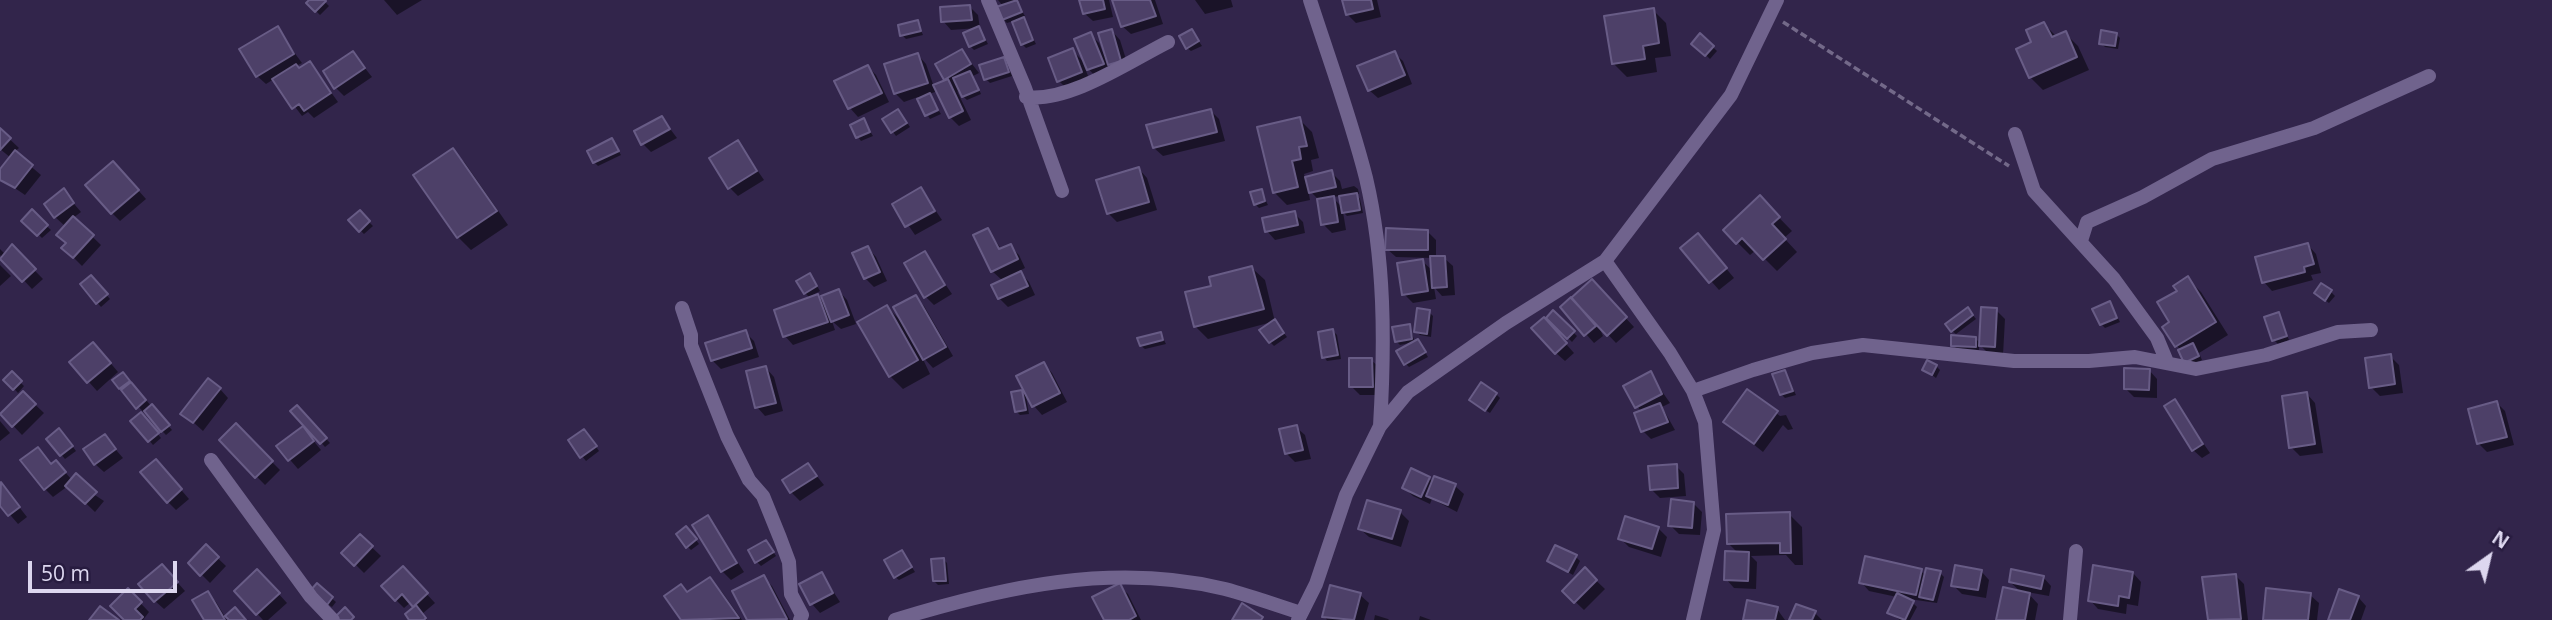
<!DOCTYPE html>
<html>
<head>
<meta charset="utf-8">
<style>
  body { margin:0 }
  #map { position:relative; width:2552px; height:620px; overflow:hidden; background:#32254b; font-family:"Open Sans",sans-serif }
  canvas { display:block }
  .north { position:absolute; left:2454px; top:522px; width:70px; height:70px; -webkit-text-stroke:5px #281c40; paint-order:stroke; rotate:34deg; font-size:19px; font-weight:700; line-height:28px; text-align:center; color:#ddd7ef }
  .north::after { content:''; display:block; margin:auto; width:24px; height:32px; background:#ddd7ef; clip-path:polygon(50% 0,100% 100%,50% 72%,0 100%) }
  .scale { position:absolute; left:28px; top:561px; width:149px; height:32px; box-sizing:border-box; border:4px solid #ddd7ef; border-top:0; padding-left:9px; font-size:21px; line-height:24px; white-space:nowrap; color:#ddd7ef; -webkit-text-stroke:5px #281c40; paint-order:stroke }
</style>
</head>
<body>
<div id="map">
<canvas width="2552" height="620"></canvas>
<div class="north">N</div>
<div class="scale">50 m</div>
</div>
<script>
const c = document.querySelector('canvas').getContext('2d');
c.lineJoin = 'round';
function paint(path, color) {
  c.fillStyle = color;
  c.fill(path, 'evenodd');
}
function trace(path, color, width, dash) {
  c.strokeStyle = color;
  c.lineWidth = width;
  c.lineCap = dash ? 'butt' : 'round';
  c.setLineDash(dash || []);
  c.stroke(path);
}
paint(new Path2D(`
  M311 0H323L329 6 320 15 308 3Z
  M384 0H422L397 15Z
  M998 0H1020L1016 1 1025 16 1022 17 1036 44 1026 48 1022 44 1013 21 1007 23 1003 19V6Z
  M1081 0H1109L1113 17 1093 21 1084 13Z
  M1114 0H1155L1163 24 1131 34 1122 26Z
  M1195 0H1231L1233 7 1205 14Z
  M1344 0H1377L1381 17 1356 23 1347 14Z
  M970 7 978 15 980 29 988 44 974 50 970 46 978 28 951 30 943 21Z
  M1653 10 1666 23 1671 56 1655 58 1657 72 1627 77 1614 64Z
  M917 22 923 35 906 39 902 35Z
  M2044 24 2057 37 2065 33 2078 46 2089 70 2043 90 2030 77 2034 43Z
  M277 29 302 63 296 66 300 70 310 63 338 102 314 118 308 112 302 116 274 79 266 84 257 76Z
  M1112 31 1120 40 1129 69 1118 72 1107 61 1111 72 1097 78 1083 63 1090 81 1067 89 1059 81 1072 50 1087 65 1090 34 1099 43 1104 55Z
  M1192 31 1202 46 1191 51 1187 48Z
  M2116 34 2120 38 2118 49 2105 47 2101 43Z
  M1700 35 1717 51 1710 59 1693 43Z
  M962 51 979 73 973 76 981 94 967 100 957 91 971 120 959 126 950 117 938 91 929 94 938 108 926 113 918 97 904 102 895 93 918 55 926 64 934 87 947 81 938 65Z
  M353 53 372 77 344 96 336 88Z
  M1394 53 1403 61 1412 84 1378 98 1369 90Z
  M1004 59 1012 76 990 83 986 79Z
  M868 67 876 75 889 102 858 117 850 108Z
  M939 111 941 114 930 119 928 116Z
  M1211 111 1219 119 1225 141 1163 156 1154 148Z
  M902 115 910 127 896 136 893 132Z
  M662 118 677 138 651 152 643 144Z
  M1299 119 1312 132 1319 158 1311 160 1313 171 1304 174 1305 178 1331 172 1340 181 1342 189 1354 186 1358 189 1359 194H1356L1360 199 1363 213 1347 216 1343 212 1346 230 1332 233 1323 224 1319 200 1308 189 1310 200 1287 205 1274 192ZM1340 196 1343 208 1332 197Z
  M863 120 873 136 861 141 858 137Z
  M0 130 19 148 14 152 41 175 25 195 0 178V172L11 158 0 149Z
  M612 140 621 155 598 166 594 162Z
  M738 142 764 180 738 196 729 187Z
  M453 150 465 163 508 225 471 250 458 237 416 175Z
  M1139 169 1147 178 1157 210 1117 222 1108 213Z
  M122 172 146 199 120 221 112 213Z
  M921 189 942 220 915 235 894 204Z
  M63 191 81 212 73 218 101 245 82 266 64 248 68 243 66 227 55 217Z
  M1261 191 1268 205 1259 208 1255 204Z
  M1760 198 1792 231 1784 238 1797 252 1777 271 1756 250 1750 255 1725 230Z
  M32 212 51 230 42 238 24 220Z
  M359 212 373 226 364 234 350 220Z
  M1294 213 1303 222 1305 233 1275 240 1267 231Z
  M988 230 1002 250 1010 246 1019 255 1025 268 1019 271 1029 282 1035 295 1008 307 999 298 1003 281 992 271Z
  M1427 231 1436 240V258H1444L1453 266 1455 295 1442 296 1434 287 1436 299 1413 303 1404 294 1422 261 1433 271 1432 258 1396 257 1387 249Z
  M1706 244 1734 278 1719 290 1682 248Z
  M2308 245 2316 254 2321 273 2311 275 2313 280 2272 291 2264 282Z
  M12 247 43 279 32 289 0 255V249L5 254Z
  M868 248 876 257 887 281 874 287 865 278Z
  M924 253 952 294 934 305 925 296Z
  M0 265 11 276 0 286Z
  M1252 268 1265 280 1275 322 1287 337 1274 346 1270 342 1272 322 1208 339 1195 326 1213 287Z
  M91 277 110 299 101 307 82 285Z
  M813 279 820 291 809 297 805 293Z
  M2188 279 2201 292 2228 335 2199 353 2202 360 2189 366 2191 361 2177 346 2165 327 2172 322 2179 291Z
  M1600 290 1634 327 1616 343 1597 323 1603 336 1594 343 1562 307Z
  M839 291 847 300 856 324 841 329 832 321 835 330 793 345 785 336 818 296 826 305Z
  M2331 292 2335 296 2329 303 2320 296Z
  M915 297 924 306 953 356 933 368 921 355 930 374 903 389 890 376 887 307 904 324Z
  M2110 303 2120 322 2105 328 2101 324Z
  M1996 310 2005 319 2003 355 1989 354 1979 344V350L1957 349 1953 345 1975 338 1981 344Z
  M1429 312 1433 316 1431 337 1420 335 1416 332Z
  M1553 313 1577 336 1572 342 1548 318Z
  M1971 313 1976 319 1956 334 1952 331Z
  M2278 314 2289 340 2278 344 2274 340Z
  M1409 326 1415 342 1421 345 1428 357 1409 367 1405 363 1414 342 1400 345 1396 341Z
  M1552 328 1574 353 1565 361 1556 353Z
  M1333 331 1337 335 1341 359 1327 361 1324 357Z
  M745 332 754 341 759 357 721 369 712 360Z
  M1161 334 1166 344 1145 349 1141 346Z
  M102 353 118 372 97 391 71 362Z
  M2390 356 2399 365 2403 393 2380 396 2371 387Z
  M1371 360 1380 368 1381 395H1360L1351 386Z
  M1044 364 1052 373 1067 402 1042 415 1034 406Z
  M1936 366 1940 370 1936 378 1924 369Z
  M766 368 774 377 783 411 765 416 757 407Z
  M2149 370 2157 379V398L2134 397 2125 388Z
  M1785 372 1796 395 1785 398 1781 394Z
  M12 374 24 386 18 393 6 380Z
  M1650 374 1670 403 1662 407 1675 430 1651 439 1643 431 1641 412 1626 387Z
  M127 378 172 430 166 435 120 388Z
  M220 389 228 398 203 431 183 413Z
  M1747 391 1780 416 1786 415 1793 429 1788 430 1783 425 1763 452 1726 422Z
  M1022 392 1026 396 1029 414 1020 415 1016 411Z
  M23 393 44 413 22 435 2 414Z
  M1496 394 1500 398 1490 413 1475 404Z
  M2307 394 2315 403 2323 453 2300 456 2291 447Z
  M2175 402 2210 453 2202 458 2193 450Z
  M2497 403 2505 411 2514 445 2487 452 2479 444Z
  M297 407 330 443 325 447 293 411Z
  M145 418 161 438 153 445 133 421Z
  M0 421 10 433 0 441Z
  M236 426 280 470 265 485 221 440Z
  M1296 427 1305 435 1311 459 1295 462 1287 454Z
  M303 428 321 450 298 469 279 447Z
  M63 434 76 451 65 459 48 439Z
  M588 435 599 451 586 461 570 441Z
  M104 436 123 458 104 472 95 464Z
  M37 449 52 465 56 462 72 480 104 501 95 512 68 486 53 497 45 489Z
  M808 465 824 485 800 501 791 492Z
  M1676 466 1684 474 1686 496 1660 498 1651 489Z
  M164 470 189 499 176 510 168 502Z
  M1429 478 1433 483 1455 486 1464 494 1457 512 1432 499 1430 504 1413 496 1404 488Z
  M1 484 27 517 18 524 0 503Z
  M1693 503 1702 512 1700 535 1679 534 1670 525Z
  M1400 512 1409 521 1401 547 1369 537 1360 529Z
  M1789 514 1802 527 1803 565H1795L1786 555 1751 556 1757 562 1756 589 1734 588 1726 579 1738 553 1729 544Z
  M708 517 744 572 731 580 722 571Z
  M1658 528 1667 537 1661 557 1629 547 1620 538Z
  M690 532 699 544 691 550 687 546Z
  M360 536 381 556 364 573 344 553Z
  M769 546 776 556 761 566 757 562Z
  M206 547 226 566 210 583 190 563Z
  M902 552 915 572 899 580 895 577Z
  M1576 557 1580 561 1573 575 1549 561Z
  M943 559 947 563 949 584 938 585 934 581Z
  M1585 570 1605 589 1584 610 1564 591Z
  M1921 571 1926 576 1940 573 1944 577 1937 603 1909 599 1917 607 1910 620H1900L1889 613 1897 597 1869 591 1861 582Z
  M1981 571 1989 580 1986 598 1962 594 1953 585Z
  M2133 573 2141 582 2138 606 2127 604 2126 614 2098 609 2090 600Z
  M170 574 185 591 164 609 155 601Z
  M822 574 840 602 820 613 812 604Z
  M2235 575 2244 584 2248 620H2209L2204 579Z
  M411 577 435 603 422 614 427 620H412L416 608 411 602 404 608 396 600Z
  M763 577 772 586 790 620H749L734 592Z
  M2043 577 2051 586 2049 596 2027 592 2038 604 2035 620H1998L2022 593 2010 582Z
  M710 579 722 592 742 620H683L667 596 681 586 688 593Z
  M266 580 287 603 268 620H263L236 591Z
  M317 585 336 602 332 607 316 595Z
  M1119 586 1128 594 1141 620H1106Z
  M128 590 149 612 143 620H127Z
  M208 593 216 602 227 620H206Z
  M1360 595 1369 603 1364 620H1327L1324 616Z
  M2310 595 2319 603 2317 620H2265Z
  M2358 597 2366 606 2361 620H2330Z
  M1777 609 1785 620H1745Z
  M1815 613 1822 620H1791Z
  M1375 615 1388 619 1389 620H1374Z
  M1420 616 1431 620H1419Z`), '#0007');
const building = new Path2D(`
  M309 0H325L326 1 315 12 306 3Z
  M1017 0 1022 12 1002 20 996 7Z
  M1079 0H1103L1105 9 1083 14Z
  M1112 0H1150L1156 16 1121 27Z
  M1342 0H1371L1373 9 1346 15Z
  M970 5 972 20 941 22 940 7Z
  M1654 8 1659 43 1643 46 1645 59 1612 64 1604 16Z
  M1024 17 1033 40 1021 45 1012 22Z
  M918 20 921 31 900 36 898 25Z
  M2044 22 2052 37 2066 31 2077 57 2029 78 2016 49 2031 42 2026 30Z
  M278 26 294 54 256 77 239 49Z
  M979 26 985 40 969 47 963 33Z
  M1112 29 1121 61 1108 65 1098 33Z
  M1192 29 1199 41 1186 49 1179 36Z
  M2101 30 2117 33 2115 46 2099 44Z
  M1091 32 1104 64 1087 70 1074 39Z
  M1700 33 1714 46 1705 56 1691 44Z
  M1073 48 1082 72 1057 82 1048 58Z
  M962 49 971 64 944 80 935 64Z
  M353 51 365 68 334 89 323 71Z
  M1395 51 1405 75 1368 91 1357 66Z
  M918 53 928 83 894 94 884 64Z
  M1004 57 1009 72 984 80 979 65Z
  M310 61 331 93 304 111 299 104 292 109 272 79 296 64 299 68Z
  M868 65 882 93 848 109 834 81Z
  M970 71 979 90 962 97 953 78Z
  M948 79 963 111 949 118 933 85Z
  M930 93 938 110 925 116 917 99Z
  M898 109 907 123 891 133 882 119Z
  M1211 109 1217 132 1153 148 1146 125Z
  M662 116 670 129 641 145 634 131Z
  M1300 117 1307 146 1299 147 1301 159 1292 161 1298 187 1273 193 1257 127Z
  M864 118 870 132 856 138 850 125Z
  M0 128 11 138 0 150Z
  M612 138 619 151 593 163 587 151Z
  M738 140 757 171 728 189 709 158Z
  M453 148 497 211 457 238 413 175Z
  M15 150 33 165 15 188 0 180V169Z
  M113 161 139 190 111 214 85 185Z
  M1139 167 1149 202 1107 214 1096 180Z
  M1332 170 1336 187 1309 193 1305 177Z
  M921 187 935 211 905 227 892 204Z
  M64 188 74 203 54 218 44 204Z
  M1262 189 1265 201 1254 205 1250 192Z
  M1357 193 1360 210 1342 213 1339 196Z
  M1760 195 1780 217 1772 224 1786 239 1763 260 1742 238 1736 244 1723 230Z
  M1334 196 1338 222 1321 225 1317 199Z
  M32 209 48 225 37 236 21 221Z
  M360 210 370 221 359 232 348 220Z
  M1295 211 1298 225 1265 232 1262 218Z
  M73 216 94 235 73 258 61 248 66 243 56 235Z
  M988 228 999 249 1011 244 1018 259 991 272 973 235Z
  M1386 228 1428 230V250H1385Z
  M1698 233 1727 268 1709 283 1680 248Z
  M2308 243 2314 264 2304 267 2305 272 2262 283 2255 257Z
  M12 244 36 269 22 282 0 259Z
  M868 246 880 272 864 279 852 253Z
  M925 251 945 285 924 298 904 263Z
  M1430 256H1445L1447 287 1432 288Z
  M1423 259 1428 291 1402 295 1397 263Z
  M1252 266 1264 309 1194 327 1185 292 1211 286 1209 277Z
  M1021 271 1028 286 998 299 991 285Z
  M810 273 817 286 804 294 796 281Z
  M91 275 108 294 96 304 80 284Z
  M2188 276 2216 322 2175 347 2162 327 2169 322 2157 302 2177 291 2173 286Z
  M1592 279 1627 317 1607 336 1571 298Z
  M2321 283 2332 290 2325 301 2314 293Z
  M839 289 849 315 831 322 821 296Z
  M818 294 828 322 783 337 774 310Z
  M916 295 946 347 923 360 893 307Z
  M1571 297 1596 326 1584 336 1560 307Z
  M2110 301 2117 318 2100 325 2092 309Z
  M887 305 918 360 889 377 857 322Z
  M1968 307 1973 315 1951 332 1945 324Z
  M1981 307 1997 308 1995 347 1979 346Z
  M1417 308 1430 310 1427 334 1414 332Z
  M1553 310 1575 331 1567 339 1546 318Z
  M2279 312 2287 336 2272 341 2264 317Z
  M1544 317 1567 343 1555 354 1531 328Z
  M1275 319 1284 333 1269 343 1259 330Z
  M1410 324 1412 339 1395 342 1392 327Z
  M1333 329 1338 355 1322 358 1318 332Z
  M746 330 752 348 711 361 705 343Z
  M1161 332 1163 340 1140 346 1137 338Z
  M1951 335 1976 337V347L1951 346Z
  M1418 339 1426 352 1404 365 1396 351Z
  M93 342 111 363 87 383 69 362Z
  M2193 343 2199 356 2184 363 2178 350Z
  M2391 354 2395 384 2369 388 2365 358Z
  M1349 358H1372L1373 387H1349Z
  M1927 360 1937 365 1932 375 1922 370Z
  M1044 362 1060 393 1032 407 1016 376Z
  M766 366 776 403 755 408 746 371Z
  M2124 368 2150 369 2149 390 2124 389Z
  M1785 370 1793 391 1780 395 1772 374Z
  M12 371 22 381 13 390 3 380Z
  M1651 371 1662 394 1635 408 1623 386Z
  M123 372 130 381 119 389 112 380Z
  M208 378 221 388 193 423 180 414Z
  M131 382 146 400 136 409 121 390Z
  M1481 382 1497 393 1485 411 1469 400Z
  M1747 389 1778 411 1754 444 1723 422Z
  M1022 390 1026 410 1015 412 1011 392Z
  M23 391 36 404 12 427 0 414Z
  M2307 392 2315 444 2289 448 2282 396Z
  M2175 399 2203 444 2192 451 2164 406Z
  M2497 401 2507 437 2477 444 2468 409Z
  M1660 403 1668 422 1641 432 1634 413Z
  M152 404 170 425 161 432 144 411Z
  M297 405 327 438 320 444 290 411Z
  M141 412 159 433 148 442 130 421Z
  M236 423 273 461 255 478 219 440Z
  M1297 425 1303 450 1285 454 1279 429Z
  M303 426 314 441 288 461 276 446Z
  M59 428 73 446 60 456 46 439Z
  M584 429 597 446 580 458 568 440Z
  M105 434 116 449 94 465 83 449Z
  M38 447 51 464 56 460 66 472 44 490 20 460Z
  M156 459 182 489 167 503 140 472Z
  M808 463 817 476 790 493 782 480Z
  M1677 464 1678 488 1650 490 1648 466Z
  M1411 468 1430 477 1421 497 1402 488Z
  M76 473 97 492 85 504 65 486Z
  M1434 476 1456 484 1448 505 1426 496Z
  M1 482 20 507 8 516 0 506Z
  M1671 499 1694 502 1692 528 1668 526Z
  M1367 500 1401 510 1392 539 1358 529Z
  M1790 512 1791 553H1780V543L1727 544 1726 514Z
  M708 515 737 563 721 572 692 525Z
  M1625 516 1659 527 1652 549 1618 539Z
  M686 526 697 539 686 548 676 534Z
  M360 534 373 546 354 566 341 553Z
  M766 540 774 552 755 563 748 550Z
  M206 544 219 557 200 576 188 563Z
  M1555 545 1577 555 1568 572 1547 561Z
  M902 550 912 567 894 578 884 560Z
  M1725 551 1749 552 1748 581 1724 580Z
  M1865 556 1922 569 1916 595 1859 583Z
  M944 558 946 581H933L931 559Z
  M162 564 178 582 154 602 138 584Z
  M1955 565 1982 570 1978 590 1951 586Z
  M2093 565 2133 572 2129 598 2119 596 2118 606 2088 601Z
  M403 566 428 593 413 607 402 594 395 601 381 586Z
  M1585 567 1597 580 1574 603 1562 591Z
  M1926 568 1941 571 1933 600 1919 597Z
  M257 569 280 593 256 615 234 591Z
  M2011 569 2044 576 2041 589 2009 582Z
  M822 572 833 593 810 605 799 584Z
  M2236 574 2241 619 2208 620 2202 577Z
  M764 575 787 619 747 620 732 591Z
  M710 577 739 618 681 620 664 596 681 584 687 592Z
  M317 583 333 597 327 605 310 591Z
  M1120 583 1136 616 1129 620H1104L1092 597Z
  M1330 585 1361 593 1354 620 1322 617Z
  M2003 587 2030 593 2025 620H1996Z
  M128 588 142 602 135 609 143 617 140 620H124L110 606Z
  M2266 588 2311 593 2308 620H2263Z
  M2339 589 2359 596 2350 620H2328Z
  M208 591 225 620H204L192 600Z
  M1897 593 1914 601 1905 620 1887 613Z
  M1747 600 1778 607 1775 620H1743Z
  M1242 603 1263 617 1261 620H1232Z
  M1796 604 1816 611 1812 620H1789Z
  M416 605 426 618 424 620H409L405 614Z
  M100 606 119 620H89Z
  M235 607 246 620H229L225 616Z
  M345 607 354 617 351 620H337L335 617Z`);
paint(building, '#4d4068');
trace(building, '#685c86', 2);
trace(new Path2D(`
  M1783 22 2009 166`), '#736989', 3.5, [7, 3.5]);
trace(new Path2D(`
  M988 0 1025 88 1062 191
  M1310 0C1329 59 1351 118 1366 178 1385 259 1385 343 1380 426
  M1026 97C1069 103 1130 61 1168 42
  M2015 134 2034 191 2114 279 2157 338 2167 362
  M2081 241 2087 222 2143 197 2212 159 2314 128 2429 76
  M1605 261 1670 353 1693 391 1705 422 1714 530 1693 620
  M682 308 691 335V345L727 436 749 480 763 496 780 538 789 562 791 594 802 615 800 620
  M1693 391 1753 370 1812 353 1863 345 2014 361H2089L2135 357 2196 369 2266 355 2338 332 2371 330
  M211 460 311 597 333 620
  M895 620C1002 587 1113 562 1225 589 1251 596 1276 605 1301 613
  M1298 620 1316 584 1346 495 1380 426 1408 392 1506 323 1605 261 1731 95 1777 0
  M2070 620 2076 551`), '#70638d', 14);
</script>
</body>
</html>
